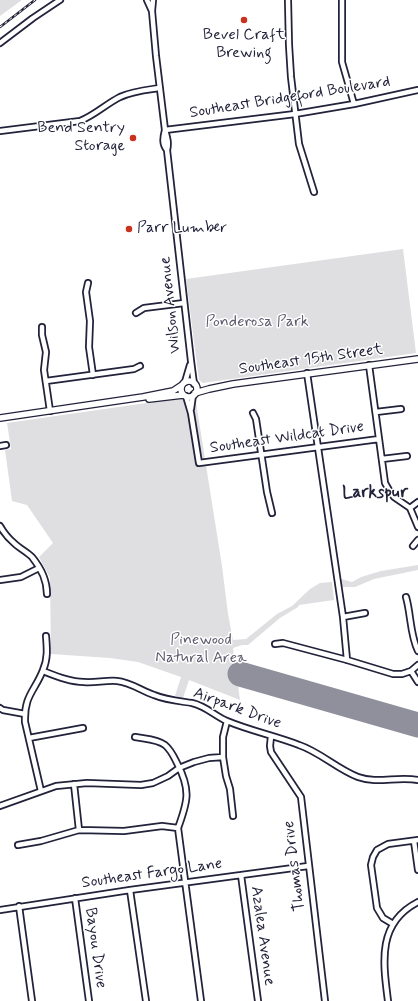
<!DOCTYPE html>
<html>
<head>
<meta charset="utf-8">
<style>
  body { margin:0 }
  canvas { display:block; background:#fff }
</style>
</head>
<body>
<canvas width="418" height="1001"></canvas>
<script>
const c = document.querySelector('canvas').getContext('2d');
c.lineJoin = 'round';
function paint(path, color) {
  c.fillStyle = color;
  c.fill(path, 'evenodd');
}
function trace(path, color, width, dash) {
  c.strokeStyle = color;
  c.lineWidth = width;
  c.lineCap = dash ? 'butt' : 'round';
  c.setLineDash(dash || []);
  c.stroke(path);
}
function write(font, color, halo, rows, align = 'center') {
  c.font = font + ' Mynerve,sans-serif';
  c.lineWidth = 3;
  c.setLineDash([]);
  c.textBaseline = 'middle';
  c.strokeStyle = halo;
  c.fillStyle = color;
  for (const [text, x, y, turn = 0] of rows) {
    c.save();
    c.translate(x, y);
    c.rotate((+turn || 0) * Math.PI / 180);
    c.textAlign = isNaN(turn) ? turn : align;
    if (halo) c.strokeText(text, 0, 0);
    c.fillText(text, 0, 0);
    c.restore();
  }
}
paint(new Path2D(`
  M0 0H22L0 16Z
  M403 249 416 353 203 383 199 380 186 279Z
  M195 396 222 566 228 614 233 640 246 639 277 614 292 606 310 589 320 583 332 582 334 600 299 605 298 607 280 618 248 645H242L233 648 240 700 189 680 183 698 175 696 181 677 138 662 110 658 51 654 50 578 39 557 53 543 27 505 12 501 5 450 11 449 7 423Z
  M418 565V570L374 579 355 587H341V579L352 582 361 577 381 571Z`), '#dfdfe2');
trace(new Path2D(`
  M240 674 418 725`), '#90909d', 25);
const minor = new Path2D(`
  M147 0 152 11
  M153 0 152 11 156 56 165 130C167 137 169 143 167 150L191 361 194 384
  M288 0 289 45 291 77 299 144 314 192
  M342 0V62L354 104
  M0 43 33 18 60 0
  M165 130 295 114 354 104 418 90
  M165 130C163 138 162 144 167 150
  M0 131 80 121C95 115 106 104 120 97 133 91 146 90 160 88
  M88 283 86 292 90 321 89 347 93 375
  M136 313 144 308 184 303
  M42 327V335L46 352 44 370 50 411
  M369 365 385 483 389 490 394 497 410 508 418 527
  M307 373 343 617 347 660
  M46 381 134 369 140 366
  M185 382 190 365
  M186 396 191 413 199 463 379 439
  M191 409 193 395
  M376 412 401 409
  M253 413 256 419 267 492 272 513
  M0 446 6 445
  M382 459 407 456
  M410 508 418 502
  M0 526C4 533 8 538 14 543 19 548 27 552 32 557 41 568 47 580 47 594
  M413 546 418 540
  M0 580 21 577 39 568
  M406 597C411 614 410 635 418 651
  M343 617 365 613
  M275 644 283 643 347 660 393 674H402L411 671 418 665
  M43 671C56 676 70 682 84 682 95 683 106 680 117 681 130 682 142 691 154 695 166 700 179 701 192 703 206 706 215 716 227 721 251 731 276 736 299 745 320 752 337 769 358 777 377 784 398 776 418 780
  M411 671 418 682
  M0 708 3 710 25 714
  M227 721 223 737V757L226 776 230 789 233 816
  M271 736 270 746 271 752 301 797 325 1001
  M135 737C145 739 157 739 165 745 171 750 174 757 177 763 191 790 188 801 178 828L201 1001
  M29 738 83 728
  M74 784 79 830
  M41 791 25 722C24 695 35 691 43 670 48 659 47 648 46 636
  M0 806 56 786 87 783 141 785 153 783 168 776 179 768 194 762 209 758 223 757
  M414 841 418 870
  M18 845 41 841 79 830 124 831 162 826 178 828
  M241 875 258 1001
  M130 890 146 1001
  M75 898 89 1001
  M19 906 32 1001
  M0 910 130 890 308 866
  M393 924 383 918 377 908 371 865 373 857 377 850 388 844 418 840
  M388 1001C383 962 377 923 418 902`);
const major = new Path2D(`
  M181 389a8 8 0 1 1 16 0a8 8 0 1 1-16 0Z
  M195 393 209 389 233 384 418 359
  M149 399 183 395
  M0 418 143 397 173 391 182 385`);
trace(minor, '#22223b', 8);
trace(major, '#22223b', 8);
trace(minor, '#fff', 4.5);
trace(major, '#fff', 5.5);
const rail = new Path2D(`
  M0 27 35 0`);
trace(rail, '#22223b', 2.5);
trace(rail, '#fff', 1, [3]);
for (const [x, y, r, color] of [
  [244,20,4,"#c8321e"],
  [133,138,4,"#c8321e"],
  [129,229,4,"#c8321e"]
]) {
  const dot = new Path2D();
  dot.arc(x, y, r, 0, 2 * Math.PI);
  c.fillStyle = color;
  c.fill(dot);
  trace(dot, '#fff', 1.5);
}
write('16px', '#22223b', '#fff', [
  ["Bevel Craft",244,36],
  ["Brewing",244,54],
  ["Bend Sentry",125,129,"right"],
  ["Storage",125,147,"right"],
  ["Parr Lumber",137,229,"left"]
]);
write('16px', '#22223b', '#fff', [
  ["Southeast Bridgeford Boulevard",290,98,-9],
  ["Wilson Avenue",171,305,-96],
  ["Southeast 15th Street",311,360,-8],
  ["Southeast Wildcat Drive",287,438,-8],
  ["Airpark Drive",237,709,20],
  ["Thomas Drive",295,866,-97],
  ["Southeast Fargo Lane",152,874,-8],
  ["Azalea Avenue",262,936,82],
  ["Bayou Drive",95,948,82]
]);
write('16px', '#5b5b6d', '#fff', [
  ["Ponderosa Park",257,323],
  ["Pinewood",201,641],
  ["Natural Area",201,659]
]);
write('bold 17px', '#22223b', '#fff', [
  ["Larkspur",375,493]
]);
</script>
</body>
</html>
